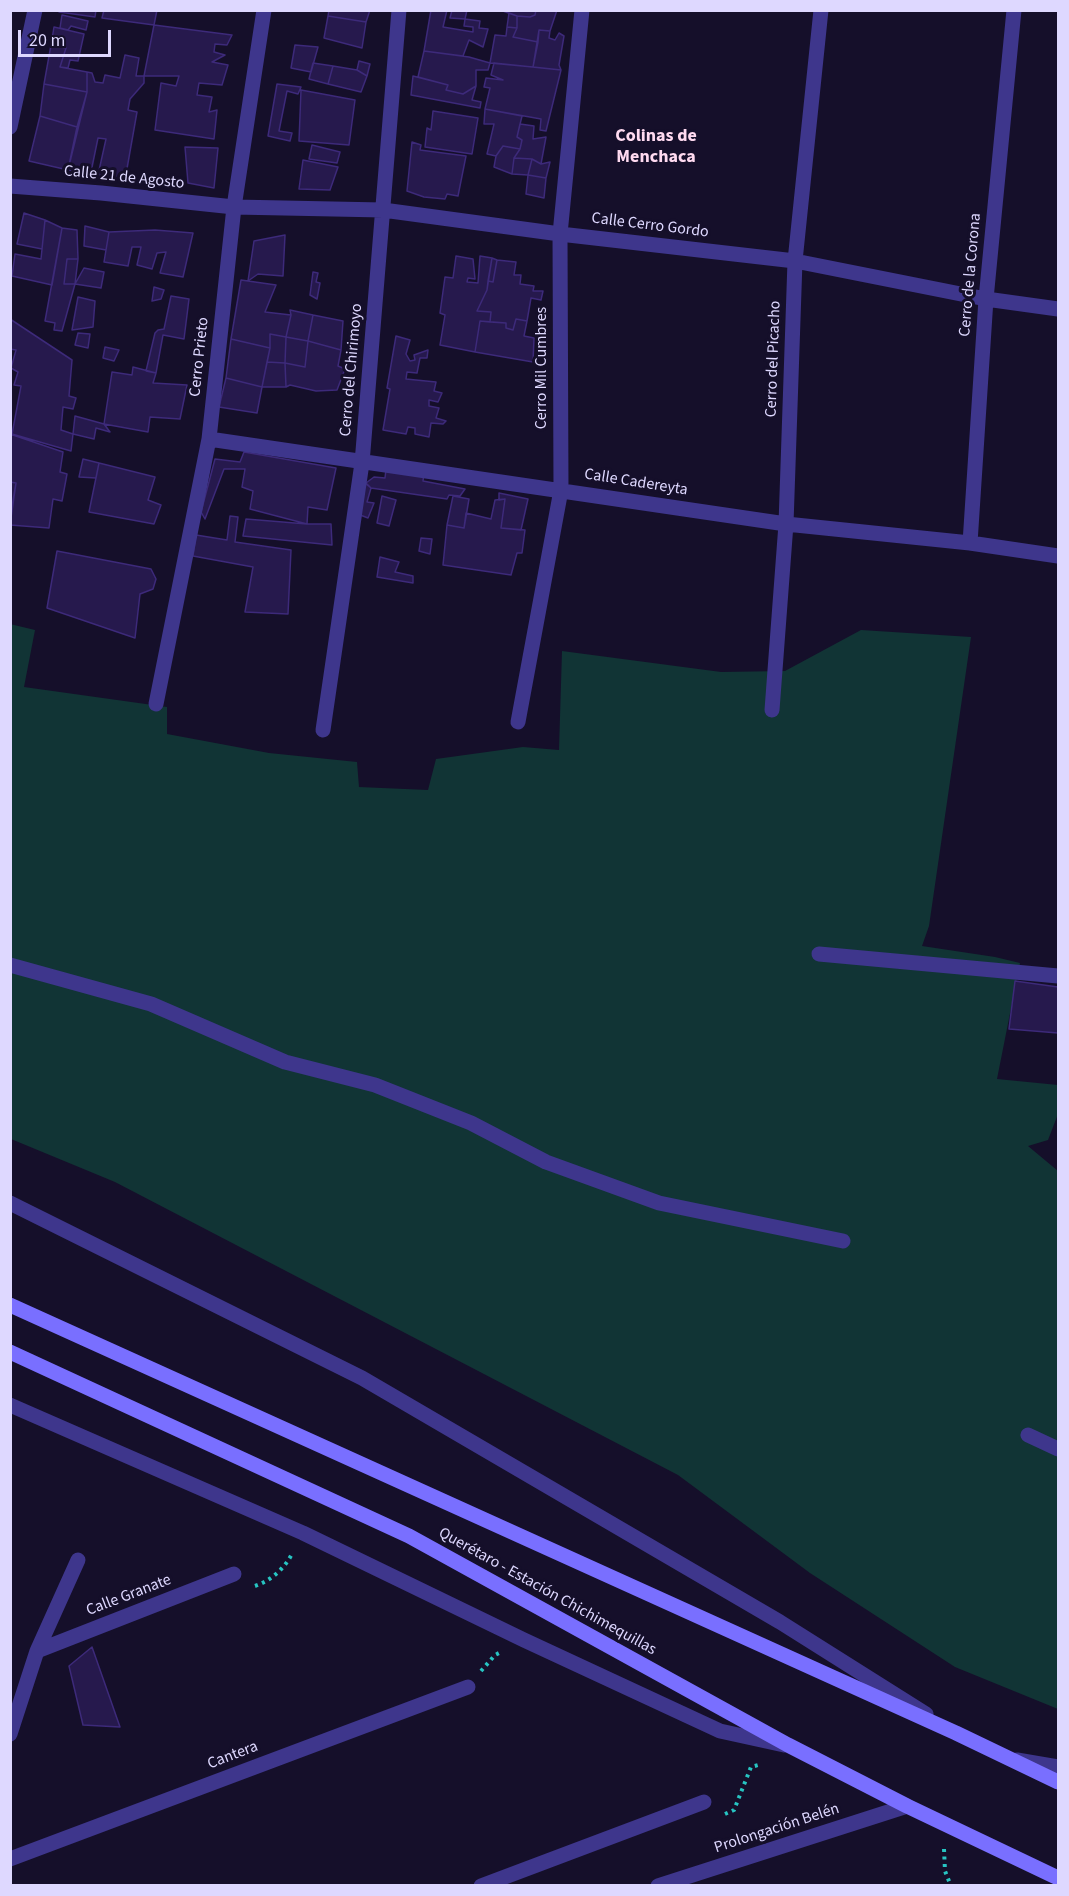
<!DOCTYPE html>
<html>
<head>
<meta charset="utf-8">
<style>
  body { margin:0 }
  #map { position:relative; width:1069px; height:1896px; overflow:hidden; background:#150f2a; font-family:"Source Sans 3",sans-serif }
  canvas { display:block }
  .frame { position:absolute; inset:0; border:12px solid #ded8ff; pointer-events:none }
  .scale { position:absolute; left:18px; top:30px; width:93px; height:27px; box-sizing:border-box; border:3px solid #ded8ff; border-top:0; padding-left:8px; font-size:18px; line-height:21px; white-space:nowrap; color:#ded8ff; -webkit-text-stroke:4px #150f2a; paint-order:stroke }
</style>
</head>
<body>
<div id="map">
<canvas width="1069" height="1896"></canvas>
<div class="frame"></div>
<div class="scale">20 m</div>
</div>
<script>
const c = document.querySelector('canvas').getContext('2d');
c.lineJoin = 'round';
function paint(path, color) {
  c.fillStyle = color;
  c.fill(path, 'evenodd');
}
function trace(path, color, width, dash) {
  c.strokeStyle = color;
  c.lineWidth = width;
  c.lineCap = dash ? 'butt' : 'round';
  c.setLineDash(dash || []);
  c.stroke(path);
}
function write(font, color, halo, rows, align = 'center') {
  c.font = font + ' "Source Sans 3",sans-serif';
  c.lineWidth = 6;
  c.setLineDash([]);
  c.textBaseline = 'middle';
  c.strokeStyle = halo;
  c.fillStyle = color;
  for (const [text, x, y, turn = 0] of rows) {
    c.save();
    c.translate(x, y);
    c.rotate((+turn || 0) * Math.PI / 180);
    c.textAlign = isNaN(turn) ? turn : align;
    if (halo) c.strokeText(text, 0, 0);
    c.fillText(text, 0, 0);
    c.restore();
  }
}
paint(new Path2D(`
  M10 624 35 630 24 687 167 707V734L269 753 357 762 359 787 428 790 436 759 523 747 559 750 562 651 721 672 785 671 861 630 971 637 929 926 922 946 995 957 1020 963 997 1079 1058 1085V1114L1048 1140 1028 1146 1058 1171V1709L955 1667 810 1573 678 1475 115 1182 11 1139Z`), '#113435');
const building = new Path2D(`
  M59 10H96L95 17 59 12Z
  M104 10H157L154 25 102 18Z
  M329 10H370L366 22 328 16Z
  M431 10H447L443 27 473 32V27L464 26 465 19 480 21 479 28 488 29 483 47 469 40 463 56 424 51Z
  M452 10H467L465 19 450 18Z
  M500 10H536L535 15 530 17 517 16Z
  M536 10H557L550 31 539 30 538 42 513 37 517 28V16L530 17 535 15Z
  M509 13 517 16V28L507 27Z
  M62 15 88 21 86 30 71 26 68 30 60 28Z
  M328 16 366 22 362 48 324 38Z
  M154 25 232 35 227 45 215 44 214 52 225 55 212 62 228 65 222 85 199 83 197 95 212 97 209 112 217 110 214 139 155 130 161 83 176 86 179 76H144Z
  M54 27 84 34 78 61 70 60 68 68 60 67 66 48 51 45Z
  M507 27 517 28 513 37 538 42 533 67 490 63 495 35 506 36Z
  M539 30 550 31 549 38 555 40 559 33 564 36 559 65 561 70 533 67Z
  M51 45 66 48 60 67 87 72V92L44 84Z
  M295 45 318 47 311 72 291 68Z
  M424 51 469 57 490 63 488 70H476V86L463 94 446 90 448 85 418 77Z
  M125 55 139 58 136 76H144V83L130 99 128 110 137 112 125 180 98 175 106 139 98 138 91 172 68 170 87 92V72L92 73 95 82 103 83 105 75 120 78Z
  M359 61 370 64 367 76 357 70Z
  M313 63 333 66 328 84 309 79Z
  M494 63 561 70 546 131 540 130 541 119 485 109 490 88 484 87 486 78 503 80 491 75Z
  M333 66 357 70 367 76 361 92 328 84Z
  M413 76 448 85 446 90 463 94 476 86 472 100 481 102 480 108 411 95Z
  M44 84 87 92 77 127 40 116Z
  M277 84 301 87 298 94 287 91 279 131 292 133 290 141 268 136Z
  M301 90 355 100 349 145 299 141Z
  M485 109 522 116 517 137 522 140 520 149 503 146 496 156 487 154 494 124H484Z
  M433 111 478 118 472 154 425 147 427 128 431 130Z
  M40 116 77 127 68 170 29 161Z
  M520 124 534 126 533 139 546 137 541 164 532 159 514 158 520 149 522 140 517 137Z
  M412 142 421 145 420 150 466 156 458 196 447 194 445 199 424 197 407 191Z
  M312 145 340 152 337 163 309 159Z
  M503 146 520 149 514 158 512 174 494 167 496 156Z
  M185 147 218 148 214 188 188 183Z
  M514 158 532 159 528 175 512 174Z
  M532 159 541 164 550 162 546 178 528 175Z
  M303 160 338 167 330 190 299 189Z
  M528 175 546 178 544 198 526 194Z
  M24 213 45 220 42 249 17 244Z
  M45 220 62 228 52 285 12 276 15 254 41 259Z
  M85 226 109 232 106 250 84 246Z
  M62 228 77 230 78 259H67L64 284H75L62 331 54 330 55 323 45 321Z
  M155 230 193 233 183 277 160 273 166 252 157 253 152 269 137 265 141 247H132L128 266 104 262 109 232Z
  M285 235 283 276 258 274 248 281 254 241Z
  M456 256 473 259 475 279 468 278 467 282 478 283 480 256 492 258 487 290 477 311 491 312 490 322 480 321 475 352 440 345 445 315 440 313 445 277 453 278Z
  M492 258 497 260 493 282 488 281Z
  M67 259H78L75 284H64Z
  M497 260 516 262 514 275H521L520 284 534 286 533 291H543L541 300 531 298 527 321 516 319 513 330 506 328V323L490 322 491 312 477 311 487 290 488 281 493 282Z
  M84 268 104 272 101 288 75 284Z
  M313 272 318 273 316 282 320 283 317 299 310 295Z
  M241 280 276 285 265 312 291 315 286 337 270 334V348L231 339Z
  M154 287 164 290 161 299 152 301Z
  M171 296 189 299 184 339 163 335 156 373 146 371 155 333 158 330 164 329Z
  M78 297 95 301 93 327 72 330Z
  M290 310 313 315 308 341 286 337 291 315Z
  M313 315 343 321 341 350 308 341Z
  M10 319 72 360 69 396 76 398 73 409 63 407 61 430 73 434 71 451 12 434 21 386 14 385 18 372 11 368 16 350 10 349Z
  M516 319 527 321 524 336 534 338 533 362 475 352 480 321 506 323V328L513 330Z
  M78 333 90 334 88 348 75 345Z
  M270 334 286 337 285 363 267 362 270 348Z
  M396 336 410 340 406 354 410 361 415 360 414 355 428 350 427 358H420L417 373 407 372 406 379 436 382 434 391 442 393 438 402 429 400V406L439 408 436 418 446 421 443 424 431 423 429 437 415 434V428L408 427 406 434 383 430 390 389 387 388Z
  M286 337 308 341 305 367 285 363Z
  M231 339 270 348 262 387 226 378Z
  M308 341 341 350 338 366 345 369 337 390 316 391 290 385 286 387 285 363 305 367Z
  M105 347 119 350 114 361 103 358Z
  M267 362 285 363 286 387H262Z
  M133 367 156 373 153 383 187 385 180 419 150 417 148 432 104 424 112 372 132 375Z
  M226 378 262 387 257 413 219 407Z
  M75 416 104 424 110 432 96 428 94 439 73 434Z
  M10 434 63 452 60 472 67 474 62 501 53 499 49 528 10 525 16 483 10 482Z
  M244 452 336 468 327 510 308 507 307 524 250 509 253 491 242 487 245 469H224L205 519 201 512 215 459 240 462Z
  M83 459 99 463 96 478 79 477Z
  M99 463 155 477 148 500 161 505 154 524 89 512Z
  M386 469 424 473 423 481 465 489 460 496 449 495 447 499 371 488 366 483 374 477 385 478Z
  M361 480 371 488 367 502 374 503 368 518 355 513Z
  M10 482 16 483 10 518Z
  M499 493 528 499 521 530 501 528 505 499 499 500Z
  M382 496 396 500 389 526 377 523Z
  M453 496 469 499 464 528 447 525Z
  M505 499 501 528 525 530 522 553H517L511 575 443 565 447 525 464 528 466 513 491 519 495 500Z
  M230 516 238 517 235 542 291 550 288 614 245 612 253 567 193 556 196 535 227 540Z
  M246 519 307 524H331L332 545 243 536Z
  M421 538 432 539 430 554 419 551Z
  M57 551 151 569 156 579 153 589 140 594 135 638 47 608Z
  M380 557 399 562 395 572 413 576V583L377 577Z
  M1015 981 1058 987V1033L1009 1029Z
  M92 1647 120 1727 83 1725 69 1666Z`);
paint(building, '#26194d');
trace(building, '#3d2a7a', 1.5);
trace(new Path2D(`
  M255 1586C272 1580 285 1568 293 1552
  M481 1671 495 1655 499 1653
  M725 1814 734 1810 751 1767 762 1764
  M944 1849 945 1871 951 1886`), '#27c4c2', 4, [3, 4.5]);
trace(new Path2D(`
  M10 127 35 10
  M10 186 101 193 234 207 383 210 560 234 795 261 986 299 1058 309
  M209 439 786 524 970 543 1058 556
  M970 543 986 299 1014 10
  M156 704 209 439 234 207 264 10
  M772 710 786 524 795 261 821 10
  M518 722 561 490 560 234 582 10
  M323 730 362 463 399 10
  M819 954 1058 976
  M10 965 151 1004 285 1062 375 1085 471 1123 546 1162 659 1203 843 1241
  M1028 1435 1058 1449
  M37 1651 234 1574
  M10 1734 37 1651 78 1560
  M1017 1760 1058 1767
  M10 1859 468 1687
  M481 1886 704 1802
  M658 1886 907 1806`), '#3e368c', 15);
trace(new Path2D(`
  M10 1203 362 1378 780 1622 926 1714
  M10 1405 303 1533 524 1640 720 1731 784 1745`), '#3e368c', 15);
trace(new Path2D(`
  M10 1305 956 1733 1058 1782
  M10 1352 409 1536 788 1745 907 1806 1058 1878`), '#796fff', 15);
write('16px', '#ded8ff', '#150f2a', [
  ["Calle 21 de Agosto",124,178,6],
  ["Calle Cerro Gordo",650,226,7],
  ["Cerro de la Corona",971,275,-85],
  ["Cerro Prieto",200,357,-84],
  ["Cerro del Picacho",774,359,-88],
  ["Cerro Mil Cumbres",542,368,-90],
  ["Cerro del Chirimoyo",352,370,-85],
  ["Calle Cadereyta",636,483,9],
  ["Querétaro - Estación Chichimequillas",547,1592,29],
  ["Calle Granate",129,1596,-21],
  ["Cantera",233,1756,-21],
  ["Prolongación Belén",777,1829,-18]
]);
write('bold 18px', '#ffdaf0', '#150f2a', [
  ["Colinas de",656,137],
  ["Menchaca",656,158]
]);
</script>
</body>
</html>
